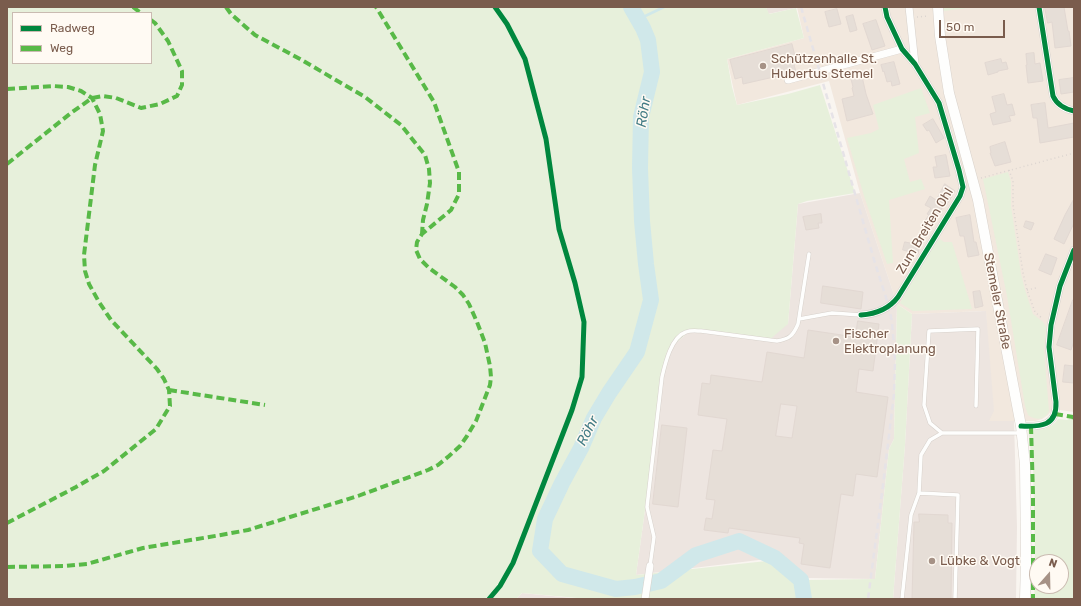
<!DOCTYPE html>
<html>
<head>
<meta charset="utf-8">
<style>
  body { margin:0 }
  #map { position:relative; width:1081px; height:606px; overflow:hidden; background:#f9f5f0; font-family:Rubik,sans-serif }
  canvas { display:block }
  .frame { position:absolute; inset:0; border:8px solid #7a5c4d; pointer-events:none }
  .legend { position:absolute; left:12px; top:12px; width:140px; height:52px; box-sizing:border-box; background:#fffaf3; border:1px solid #cabbb1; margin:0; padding:5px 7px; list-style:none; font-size:12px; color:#7a5c4d }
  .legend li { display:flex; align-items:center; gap:8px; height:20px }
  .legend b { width:20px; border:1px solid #cabbb1 }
  .north { position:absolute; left:1029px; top:554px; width:40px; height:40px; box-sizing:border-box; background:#fffaf3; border:1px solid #cabbb1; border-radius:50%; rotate:20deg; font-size:11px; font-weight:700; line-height:16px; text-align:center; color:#7a5c4d }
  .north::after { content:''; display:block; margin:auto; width:14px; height:18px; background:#a69286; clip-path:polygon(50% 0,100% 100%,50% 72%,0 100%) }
  .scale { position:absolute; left:939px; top:20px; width:66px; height:18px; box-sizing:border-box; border:2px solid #7a5c4d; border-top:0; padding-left:5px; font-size:12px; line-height:14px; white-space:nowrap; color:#7a5c4d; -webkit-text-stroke:3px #fffaf3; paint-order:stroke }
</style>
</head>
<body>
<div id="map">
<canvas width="1081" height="606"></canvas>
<div class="frame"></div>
<ul class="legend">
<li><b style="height:5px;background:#00873e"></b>Radweg</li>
<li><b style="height:5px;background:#58b947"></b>Weg</li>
</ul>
<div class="north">N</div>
<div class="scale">50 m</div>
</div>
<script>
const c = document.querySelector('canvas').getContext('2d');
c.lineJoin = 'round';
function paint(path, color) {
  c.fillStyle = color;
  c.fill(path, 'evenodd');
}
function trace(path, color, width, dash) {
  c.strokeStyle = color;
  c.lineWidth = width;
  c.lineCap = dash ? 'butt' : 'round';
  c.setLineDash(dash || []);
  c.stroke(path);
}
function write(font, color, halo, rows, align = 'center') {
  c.font = font + ' Rubik,sans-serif';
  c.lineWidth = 3;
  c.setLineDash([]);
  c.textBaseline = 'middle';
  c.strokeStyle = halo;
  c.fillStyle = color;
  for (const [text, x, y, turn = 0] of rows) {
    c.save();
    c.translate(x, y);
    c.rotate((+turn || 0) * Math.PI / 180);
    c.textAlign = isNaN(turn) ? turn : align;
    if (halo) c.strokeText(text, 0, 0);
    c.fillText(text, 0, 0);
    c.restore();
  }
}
paint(new Path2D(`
  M797 7H1074V412L1060 410 1051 411 1048 415 1042 419 1035 421H988L986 311 912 314 897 304 860 193 829 81 737 105 727 59 804 38Z`), '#f2e8de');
paint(new Path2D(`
  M766 7H796V8L768 14Z
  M860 193 897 304 894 439 889 449 875 579 807 578 775 558 636 575 667 351 692 329 788 324 798 204Z
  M986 311 994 411 989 421H1014L1017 527 1016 599H893L905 445 912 314Z
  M522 593 582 599H516Z`), '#ede5e0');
paint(new Path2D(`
  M7 7H766L769 14 796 8 804 38 727 59 732 87 737 105 788 94 820 85 855 193 807 201 798 204 788 324 768 341 692 329 667 351 636 575 776 560 806 580 875 579 889 449 894 439 897 304 912 314 905 445 893 599H588L522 593 516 599H7ZM13 13H151V63H13Z
  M943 7H975L944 11Z
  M921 88 930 113 915 117 919 153 904 159 910 182 921 179 925 189 889 200 893 263 887 264 864 196 847 138 871 133 879 129 873 105Z
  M1008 172 1011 182V206L1021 274 1025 290 1033 314 1043 322 1046 327 1044 350 1049 411C1045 420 1036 421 1028 415L1025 406 1007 296 983 179Z
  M937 237 944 242H952L972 309 913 311 900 303Z
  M1074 417V599H1035L1034 585 1035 552 1033 468 1028 430C1041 430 1050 430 1058 419L1067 420ZM1037 562H1061V586H1037Z`), '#e7f0db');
trace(new Path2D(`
  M639 19 664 7`), '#d0e8ea', 2.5);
trace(new Path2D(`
  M631 7 643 28 648 40 652 72 641 117 640 168 642 221 646 264 651 300 637 352 609 393 594 418 581 448 562 483 545 519 540 551 562 574 616 589 635 587 661 581 696 555 739 541 775 558 801 580 804 599`), '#d0e8ea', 16);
const building = new Path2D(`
  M1045 7H1064L1068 31H1069L1071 46 1055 48 1052 22 1048 23Z
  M837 9 841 24 829 27 825 12Z
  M853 15 857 30 850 32 846 17Z
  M876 20 885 46 872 50 863 24Z
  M792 44 796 60 793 61 796 72 743 84 742 77 735 79 730 60Z
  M1034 53 1035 64 1040 63 1043 81 1028 83 1026 65H1027L1026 54Z
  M1001 59 1002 63 1006 62 1008 69 998 71V72L988 75 985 63Z
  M894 62 900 84 892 86 891 81 887 82 884 71 883 72 881 65Z
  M861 72 866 94 873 114 847 121 842 99 854 96 852 88 853 87 850 75Z
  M1074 78V92L1061 94 1059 80Z
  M1004 94 1007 105 1012 104 1015 115 1009 116 1011 121 993 125 990 114 996 112 992 97Z
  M1045 103 1048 128 1074 123V137L1040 143 1037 118H1033L1031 105Z
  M933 119 944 138 936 143 929 130 927 131 923 125Z
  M1005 142 1011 162 995 166 990 153H991L990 147Z
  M946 155 950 176 935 178 933 167H937L935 157Z
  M945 184 955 191 946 206 944 205 934 221 935 222 930 230 922 225 929 215 927 214 931 208 925 205 930 196 936 200Z
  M1074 199V223L1064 244 1054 239 1065 215Z
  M821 214 822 223H818L819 228 806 230 803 217Z
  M970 215 974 242H976L979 255 968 257 964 236H960L956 218Z
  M1026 221 1034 223 1031 230 1024 227Z
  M905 242 920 245 918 254 903 250Z
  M1046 254 1057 258 1051 275 1039 270Z
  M823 286 863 292 861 309 821 303Z
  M980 291 983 306 975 308 973 292Z
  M1073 300H1074V341L1071 350 1057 345Z
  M858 321 879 324 873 371 859 369 856 392 888 397 877 477 856 474 853 496 841 494 830 568 801 564 804 544 799 543 800 538 729 528 728 533 704 530 706 518 712 519 715 500 706 499 713 450 722 451 727 419 698 415 702 383 710 384 711 375 762 382 767 352 804 358 808 330 855 337ZM781 404 797 406 792 438 776 436Z
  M1065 365 1074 366V383L1063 382Z
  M662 425 687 428 678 507 653 504Z
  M919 514 948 515V523H952L951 599H912L914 522H919Z`);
paint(building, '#e6ded7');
trace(building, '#e2d8d2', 1);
const lane = new Path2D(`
  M799 319 832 313 861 315
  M942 433 930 423 924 405 929 331 978 329 976 406
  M919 493 958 495 955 599
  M650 566 654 537 647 507 662 377C665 364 671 337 686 332 691 330 697 331 701 331L777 341C789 339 793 336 798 324L809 254
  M902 599 911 515 919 493 921 455 930 440 942 433H1021`);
const street = new Path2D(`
  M909 7 915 64
  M1039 7 1053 96C1057 105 1065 109 1074 111
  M788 80 902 49
  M861 315C876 314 889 309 898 297L960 196 963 187 959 170 939 103 915 64 902 49 887 17 885 7
  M1021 426C1041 427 1057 426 1056 402L1049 347 1051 325 1060 286 1074 250
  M645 599 650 566`);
const secondary = new Path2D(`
  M938 7 940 36 949 93 978 200 1021 426 1025 465 1026 562 1025 599`);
trace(lane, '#d7d1cb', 4.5);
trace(street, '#d7d1cb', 8);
trace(secondary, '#d9d2cb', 11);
trace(new Path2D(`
  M917 17 929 16
  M1009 170 1013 181V205L1023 273 1027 290 1035 312 1043 319
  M981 178 1074 153
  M1027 290 1036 288`), '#dcd5d0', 1.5, [1, 3]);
trace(lane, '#fefefd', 3.5);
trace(street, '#fefefd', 7);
trace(secondary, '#fefefd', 10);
trace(new Path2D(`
  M801 7 875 263 889 307 892 322 895 360 894 394 882 493 868 599`), '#e6e3e7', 2.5, [6, 4]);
trace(new Path2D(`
  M133 7 141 13
  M226 7 231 14 255 35 300 59 365 97 401 125 425 155 429 169 430 183 427 204 423 220 422 234
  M7 89 53 86 68 87 81 91 92 98 100 114 103 131 95 165 84 255 85 271 89 284 99 302 111 320 157 369 164 379 169 390 170 406 156 429 104 471 76 487 7 523
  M7 164 71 113 92 98 103 96 116 98 141 108 160 104 177 96 182 85V71L168 41 155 23 151 20
  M169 390 265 405
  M1055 414 1073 417 1074 419
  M1031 426 1033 494V599
  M7 567 65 566 87 564 143 548 221 535 248 530 358 496 428 470 438 465 449 456 460 446 467 436 476 421 490 385 491 377 490 366 485 343 477 322 469 304 463 295 455 287 429 268 420 259 416 250 417 242 422 234 451 210 459 194V172L434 102 376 7`), '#58b947', 4, [8, 4]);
trace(new Path2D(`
  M1039 7 1053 96C1057 105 1065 109 1074 111
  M861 315C876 314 889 309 898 297L960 196 963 187 959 170 939 103 915 64 902 49 887 17 885 7
  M1021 426C1041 427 1057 426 1056 402L1049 347 1051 325 1060 286 1074 250
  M489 599 500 586 513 563 572 410 582 377 584 322 575 283 559 229 546 139 525 59 507 24 495 7`), '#00873e', 5);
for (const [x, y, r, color] of [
  [763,66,4,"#a69286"],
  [836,341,4,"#a69286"],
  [932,561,4,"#a69286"]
]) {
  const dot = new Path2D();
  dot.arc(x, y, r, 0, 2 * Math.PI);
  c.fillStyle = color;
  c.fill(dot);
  trace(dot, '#fffaf3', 1.5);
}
write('13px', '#7a5c4d', '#fffaf3', [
  ["Schützenhalle St.",771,59],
  ["Hubertus Stemel",771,74],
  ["Fischer",844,334],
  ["Elektroplanung",844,349],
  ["Lübke & Vogt",940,561]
], 'left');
write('13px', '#7a5c4d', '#fffaf3', [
  ["Zum Breiten Ohl",925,231,-59],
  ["Stemeler Straße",997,301,79]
]);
write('italic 14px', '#437c86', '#fffaf3', [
  ["Röhr",644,112,-81],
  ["Röhr",588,431,-63]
]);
</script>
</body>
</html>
